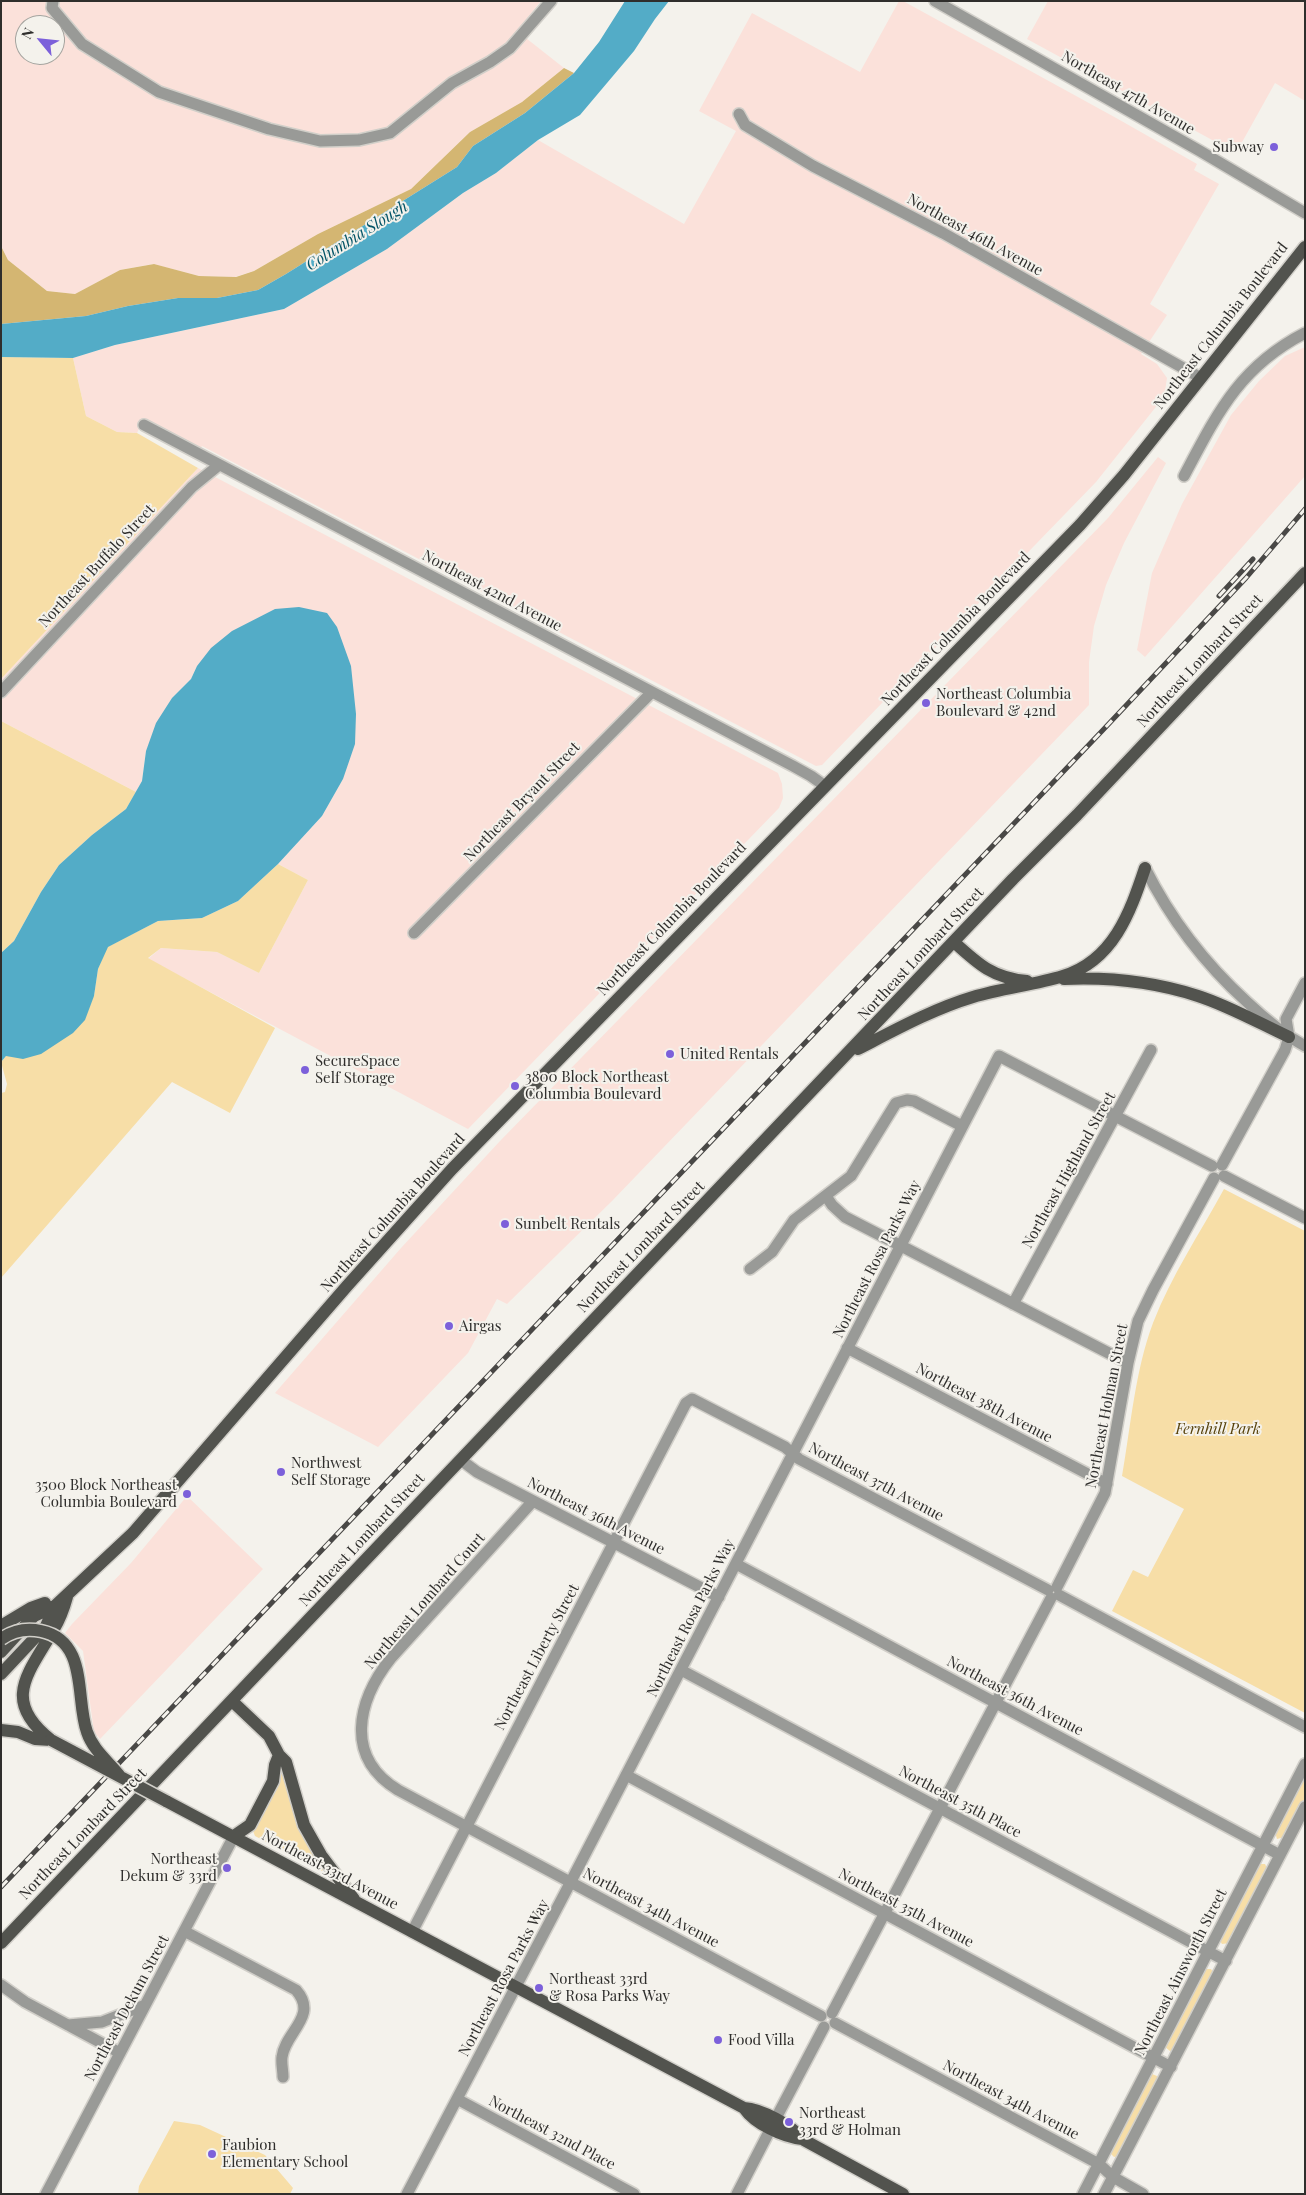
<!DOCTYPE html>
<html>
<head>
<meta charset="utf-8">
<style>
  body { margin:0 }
  #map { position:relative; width:1306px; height:2195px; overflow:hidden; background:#f4f2ec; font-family:"Playfair Display",serif }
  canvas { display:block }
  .frame { position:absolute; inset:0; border:2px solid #2f2e2c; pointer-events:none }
  .north { position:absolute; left:15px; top:15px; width:50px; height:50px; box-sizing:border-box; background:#f4f2ec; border:1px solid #a5a49f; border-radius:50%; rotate:298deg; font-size:14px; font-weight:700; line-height:20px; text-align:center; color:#2f2e2c }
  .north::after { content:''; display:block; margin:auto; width:18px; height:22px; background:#7c60da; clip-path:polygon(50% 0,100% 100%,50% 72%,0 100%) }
</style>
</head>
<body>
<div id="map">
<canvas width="1306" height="2195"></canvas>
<div class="frame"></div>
<div class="north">N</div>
</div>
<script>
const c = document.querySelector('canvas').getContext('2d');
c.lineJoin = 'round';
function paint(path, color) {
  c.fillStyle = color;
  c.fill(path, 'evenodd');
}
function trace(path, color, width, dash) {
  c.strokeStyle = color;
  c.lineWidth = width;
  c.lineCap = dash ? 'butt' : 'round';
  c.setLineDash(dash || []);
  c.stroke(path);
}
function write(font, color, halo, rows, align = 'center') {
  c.font = font + ' "Playfair Display",serif';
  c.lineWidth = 4;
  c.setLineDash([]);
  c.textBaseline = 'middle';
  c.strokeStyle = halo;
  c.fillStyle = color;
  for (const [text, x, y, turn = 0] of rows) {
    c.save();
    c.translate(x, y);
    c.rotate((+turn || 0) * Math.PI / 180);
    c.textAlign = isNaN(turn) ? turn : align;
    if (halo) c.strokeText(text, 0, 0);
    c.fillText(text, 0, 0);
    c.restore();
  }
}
paint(new Path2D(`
  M1 1H541L517 31 564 68 522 102 470 132 411 189 318 234 254 271 235 277 199 276 153 264 120 270 75 294 47 291 8 260 1 246ZM25 25H55V55H25Z
  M899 1H903L1118 119 1197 164 1194 170 1219 184 1150 304 1167 315 1141 354 1157 364 1167 378 1165 391 1159 403 1096 482 822 765 816 766 202 446 197 455 141 425 137 433 117 432 86 416 73 358 115 345 284 309 387 249 463 193 496 173 538 140 684 224 736 131 699 111 752 13 860 72Z
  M1048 1H1305V101L1275 83 1236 153 1027 39Z
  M1305 347V476L1145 657 1137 650 1152 573 1182 504 1231 415 1259 381 1285 356Z
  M1158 457 1166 463 1124 543 1106 585 1094 626 1089 662V705L612 1201 507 1304 497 1299 468 1353 378 1447 275 1393 401 1248 500 1141 1108 518Z
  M198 468 778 773 782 784 783 798 779 808 468 1129 148 959 161 948 217 952 259 973 308 880 278 864 322 816 343 779 197 666 191 679 172 698 146 751 142 781 136 792 1 721V679Z
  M187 1496 263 1569 100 1739 94 1732 83 1651 65 1633 72 1624 131 1563Z`), '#fbe1da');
paint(new Path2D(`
  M1 357 73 358 86 416 117 432 137 433 198 468 1 679Z
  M1 721 136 792 126 809 92 835 59 865 41 892 14 941 1 953Z
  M278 864 308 880 259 973 217 952 161 948 148 958 275 1028 230 1113 172 1082 1 1278V1093L5 1092 7 1084 1 1062 6 1056H11L94 996 98 969 107 947 158 921 202 918 238 901Z
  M1224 1189 1305 1231V1713L1112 1611 1133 1570 1148 1577 1184 1509 1122 1476C1131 1425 1135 1371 1153 1323 1171 1276 1200 1233 1224 1189Z
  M280 1766 297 1820 324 1868 322 1871 255 1836 253 1831Z
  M1305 1774V1798L1284 1837 1277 1839 1275 1832Z
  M1258 1864H1265L1268 1870 1230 1943 1222 1944 1220 1941Z
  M1204 1969H1211L1214 1974 1173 2050 1170 2051 1165 2047Z
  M1152 2074 1157 2076 1158 2080 1118 2156 1114 2157 1110 2153 1149 2075Z
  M174 2121 200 2125 265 2155 293 2188 290 2194H138L139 2186Z`), '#f7dea7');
paint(new Path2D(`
  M564 68 574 73 525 113 473 146 457 167 286 274 258 290 217 298H178L128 306 86 316 1 324V246L8 260 47 291 75 294 120 270 154 264 199 276 236 277 254 271 318 234 411 189 470 132 522 102Z`), '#d4b672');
paint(new Path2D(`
  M625 1H669L655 19 634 51 580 115 538 140 496 173 463 193 387 249 284 309 115 345 73 358 1 357V324L86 316 128 306 178 298H217L258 290 286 274 457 167 473 146 525 113 574 73 599 42Z
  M299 607 327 613 337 627 351 666 356 714 355 744 343 779 322 816 278 864 238 901 202 918 158 921 108 947 98 969 94 996 85 1020 73 1033 41 1054 23 1059 6 1056 1 1062V953L14 941 41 892 59 865 92 835 126 809 142 781 146 751 156 723 172 698 191 679 197 666 211 648 232 631 275 609Z`), '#53acc7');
const minor = new Path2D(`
  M53 1 52 8 82 44 159 92 269 129 320 141 359 140 390 133 452 83 490 62 510 48 551 1
  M935 1 1200 151 1305 213
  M739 114 745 125 813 166 943 233 1201 378
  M144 425 793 766 811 776 825 786
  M1184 476C1217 414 1239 367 1305 333
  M1 692 192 487 219 465
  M1145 868C1171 920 1204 963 1247 1002 1265 1019 1283 1034 1305 1046
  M414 933 652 692
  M1222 1165 1285 1050 1289 1037 1286 1019 1305 983
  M1224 1176 1305 1218
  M826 1196 832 1205 845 1217 1128 1363
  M750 1269 772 1252 794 1220 851 1176 896 1103 907 1100 914 1101 962 1126
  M1013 1304 1151 1050
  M847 1348 1107 1484
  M461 1460 477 1472 719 1597
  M533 1501 391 1658C357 1701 344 1757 398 1790L821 2016
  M736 1564 1280 1855
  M1057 1587 1105 1493 1128 1363 1138 1321 1153 1290 1214 1178
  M1059 1595 1305 1727
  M681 1670 1226 1961
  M626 1775 1171 2067
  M184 1931 296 1990C319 2016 285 2032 282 2057 281 2063 283 2070 283 2077
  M412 1932 686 1403 692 1399 785 1447 799 1459 1048 1590
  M1 1985 25 2002 120 2053
  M832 2013 1051 1598
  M835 2023 1099 2164 1113 2177 1143 2194
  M68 2025 102 2022 145 2005
  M457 2099 634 2194
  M775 2120 824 2027
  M46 2194 234 1836
  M407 2194 566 1891 999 1056 1212 1166
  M737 2194 771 2128
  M1083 2194 1305 1764
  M1104 2194 1305 1807`);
const major = new Path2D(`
  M954 942C978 964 993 978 1027 981
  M1064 979C1109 977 1155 982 1198 996 1229 1006 1259 1023 1289 1037
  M858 1049C895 1030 933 1009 973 997 1003 988 1034 985 1063 976 1113 961 1130 913 1145 868
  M1 1626 31 1608 45 1603
  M1 1652 34 1616 55 1606 133 1533 347 1286 452 1169 1080 525 1124 475 1305 247
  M1 1674 46 1626 55 1606
  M232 1701 269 1736 279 1755 286 1762 304 1825 321 1855 354 1899
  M1 1730 18 1732 35 1739 51 1740
  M51 1740C0 1700 29 1673 54 1629 60 1619 64 1608 67 1597
  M166 1801 744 2108C755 2124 783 2137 802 2139L903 2194
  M234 1836 250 1825 273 1781 275 1765 279 1755
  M1 1943 1013 879 1077 815 1305 573
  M744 2108C761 2109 792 2125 802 2139`);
trace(minor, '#d1cfc9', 14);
trace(major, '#d1cfc9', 15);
trace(minor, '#999a97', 11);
trace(major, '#52534e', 12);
const rail = new Path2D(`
  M1219 596 1253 559
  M1 1887 1102 731 1246 578 1305 509`);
trace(rail, '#494846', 5);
trace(rail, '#f4f2ec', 3, [9]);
const majorBridge = new Path2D(`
  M1 1639C14 1630 27 1628 41 1631 89 1641 75 1699 87 1732 93 1750 108 1761 119 1775
  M51 1740 166 1801`);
trace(majorBridge, '#d1cfc9', 15, []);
trace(majorBridge, '#52534e', 12);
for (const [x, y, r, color] of [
  [1274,147,5,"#7c60da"],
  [926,703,5,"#7c60da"],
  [670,1054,5,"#7c60da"],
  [305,1070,5,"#7c60da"],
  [515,1086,5,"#7c60da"],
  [505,1224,5,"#7c60da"],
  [449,1326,5,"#7c60da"],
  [281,1472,5,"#7c60da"],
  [187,1494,5,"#7c60da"],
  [227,1868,5,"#7c60da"],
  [539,1988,5,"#7c60da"],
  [718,2040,5,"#7c60da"],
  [789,2122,5,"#7c60da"],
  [212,2154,5,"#7c60da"]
]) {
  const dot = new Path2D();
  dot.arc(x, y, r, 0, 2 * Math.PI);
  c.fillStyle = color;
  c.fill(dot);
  trace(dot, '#f4f2ec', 2);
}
write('15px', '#2f2e2c', '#f4f2ec', [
  ["Northeast 47th Avenue",1128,93,30],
  ["Northeast 46th Avenue",975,235,29],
  ["Northeast Columbia Boulevard",1221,326,-52],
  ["Northeast Buffalo Street",97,566,-47],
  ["Northeast 42nd Avenue",492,591,28],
  ["Northeast Columbia Boulevard",956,629,-46],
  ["Northeast Lombard Street",1200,661,-47],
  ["Northeast Bryant Street",522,802,-46],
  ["Northeast Columbia Boulevard",672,919,-46],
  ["Northeast Lombard Street",921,954,-47],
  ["Northeast Highland Street",1069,1170,-61],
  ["Northeast Columbia Boulevard",393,1213,-48],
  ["Northeast Lombard Street",641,1247,-46],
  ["Northeast Rosa Parks Way",877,1259,-63],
  ["Northeast 38th Avenue",984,1403,28],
  ["Northeast Holman Street",1107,1406,-79],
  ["Northeast 37th Avenue",876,1482,28],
  ["Northeast 36th Avenue",596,1516,27],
  ["Northeast Lombard Street",362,1540,-47],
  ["Northeast Lombard Court",425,1601,-49],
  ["Northeast Rosa Parks Way",691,1618,-63],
  ["Northeast Liberty Street",537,1657,-62],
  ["Northeast 36th Avenue",1015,1696,28],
  ["Northeast 35th Place",960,1802,28],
  ["Northeast Lombard Street",83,1834,-46],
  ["Northeast 33rd Avenue",330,1870,28],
  ["Northeast 34th Avenue",651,1908,28],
  ["Northeast 35th Avenue",906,1908,28],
  ["Northeast Ainsworth Street",1181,1972,-63],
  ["Northeast Rosa Parks Way",504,1978,-62],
  ["Northeast Dekum Street",127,2008,-62],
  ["Northeast 34th Avenue",1011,2100,28],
  ["Northeast 32nd Place",552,2133,28]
]);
write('15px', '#2f2e2c', '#f4f2ec', [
  ["Subway",1264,147,"right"],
  ["Northeast Columbia",936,694],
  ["Boulevard & 42nd",936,711],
  ["United Rentals",680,1054],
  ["SecureSpace",315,1061],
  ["Self Storage",315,1078],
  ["3800 Block Northeast",525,1077],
  ["Columbia Boulevard",525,1094],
  ["Sunbelt Rentals",515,1224],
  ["Airgas",459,1326],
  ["Northwest",291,1463],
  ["Self Storage",291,1480],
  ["3500 Block Northeast",177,1485,"right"],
  ["Columbia Boulevard",177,1502,"right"],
  ["Northeast",217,1859,"right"],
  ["Dekum & 33rd",217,1876,"right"],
  ["Northeast 33rd",549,1979],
  ["& Rosa Parks Way",549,1996],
  ["Food Villa",728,2040],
  ["Northeast",799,2113],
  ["33rd & Holman",799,2130],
  ["Faubion",222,2145],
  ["Elementary School",222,2162]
], 'left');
write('italic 15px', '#57420b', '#f4f2ec', [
  ["Fernhill Park",1218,1429]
]);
write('italic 16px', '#035467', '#f4f2ec', [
  ["Columbia Slough",357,236,-32]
]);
</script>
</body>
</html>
